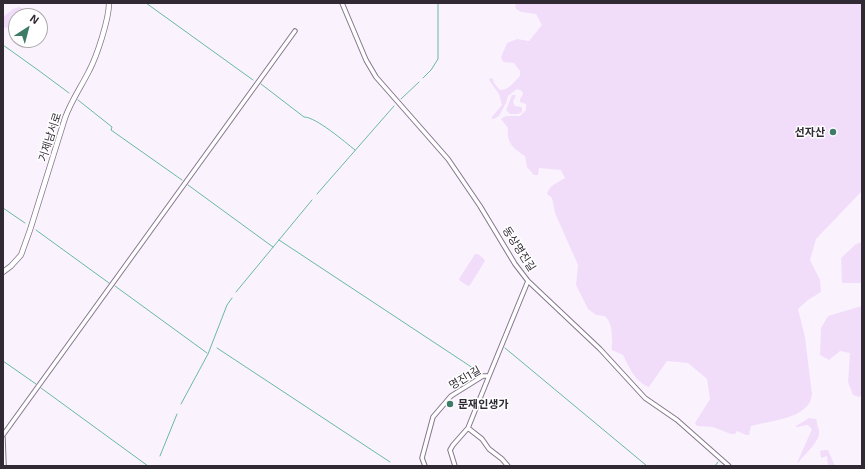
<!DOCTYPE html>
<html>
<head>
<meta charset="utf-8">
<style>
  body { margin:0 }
  #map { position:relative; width:865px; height:469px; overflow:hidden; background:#faf3fe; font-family:"Exo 2",sans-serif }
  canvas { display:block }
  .frame { position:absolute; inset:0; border:4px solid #312a34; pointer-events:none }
  .north { position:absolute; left:8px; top:8px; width:40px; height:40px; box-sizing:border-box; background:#fff; border:1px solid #adaaae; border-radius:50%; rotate:36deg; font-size:11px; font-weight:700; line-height:16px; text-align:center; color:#312a34 }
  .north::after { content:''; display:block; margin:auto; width:14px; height:18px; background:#3e7c68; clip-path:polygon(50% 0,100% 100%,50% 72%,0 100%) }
</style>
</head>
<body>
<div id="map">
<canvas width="865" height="469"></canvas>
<div class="frame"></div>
<div class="north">N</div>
</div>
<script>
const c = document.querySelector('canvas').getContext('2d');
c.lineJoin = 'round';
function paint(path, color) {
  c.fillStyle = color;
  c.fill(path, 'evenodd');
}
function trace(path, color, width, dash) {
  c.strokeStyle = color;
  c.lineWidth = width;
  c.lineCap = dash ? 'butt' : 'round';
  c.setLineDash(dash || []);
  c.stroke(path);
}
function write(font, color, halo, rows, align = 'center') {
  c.font = font + ' "Exo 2","Noto Sans KR",sans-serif';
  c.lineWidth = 3;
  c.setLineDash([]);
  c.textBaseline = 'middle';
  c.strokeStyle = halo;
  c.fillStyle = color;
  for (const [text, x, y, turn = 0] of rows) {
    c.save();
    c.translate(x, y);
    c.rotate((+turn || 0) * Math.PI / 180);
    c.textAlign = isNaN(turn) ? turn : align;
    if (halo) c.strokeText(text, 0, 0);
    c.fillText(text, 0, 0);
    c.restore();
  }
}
paint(new Path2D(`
  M515 3H862V191L816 239 810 260 820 280 821 292 808 300 798 309 805 337 812 394C811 400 810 404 805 408 794 419 766 422 751 426L749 435H746L737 431 735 434H731L713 427 697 426 695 423 710 399 707 379 688 363 667 361 649 387C635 382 629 367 623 355L612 350C611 345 613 343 612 339 612 331 611 322 605 316L596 315 588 309 576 285 578 265 555 213 552 198 547 194C549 185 558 183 565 178L561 170 539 168 538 175H534L527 167 525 156C514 149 506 143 508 128L501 119 506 116H520L526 110V104L520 102V99L523 94 522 91 517 89 508 96 506 103 499 116 494 119 491 118 502 105 499 94 489 80 490 78 493 79 494 83 500 90C509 90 514 82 520 76V71L514 63 503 62 501 57 507 43 517 39 529 41 542 25 536 14 521 12 516 9Z
  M19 7 27 10 30 16H16V29L3 27V17L13 9Z
  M512 95H516L513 102 515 106 522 107V112L518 114H510L506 110Z
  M862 242V283H842L841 258 856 244Z
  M475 254H478L484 259 485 261 470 285 468 286 460 281 459 279Z
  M862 306V395L859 397 853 395 848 382 850 353 840 351 829 360 820 355 821 328 828 316Z
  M809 418 816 419 817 422C817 427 820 429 819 434 818 443 804 455 798 463H797L812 429 808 425C803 425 801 427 796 427V426Z
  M824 450H828L835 466H828L827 456 821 458 820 451Z`), '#f1ddfa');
trace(new Path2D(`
  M146 3 253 80
  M3 45 38 70 69 93
  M423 78 431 70 438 59V3
  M261 84 304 117C316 117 345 142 355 150
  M401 99 419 82
  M78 100 112 127 111 130 182 180
  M188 185 273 247
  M317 194 394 106
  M3 208 25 223
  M36 230 109 283
  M279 240 482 374
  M115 286 207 353
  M236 292 312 200
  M217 348 390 462
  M505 348 647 466
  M3 361 36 384
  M41 388 148 466
  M181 404 208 354 227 305 232 298
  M160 456 177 414
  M715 466 718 462`), '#68b99f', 1);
const minor = new Path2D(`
  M342 3 366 60 376 77 448 159 480 206 515 264 528 281 600 349 645 398 677 420 729 466
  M468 428 482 439 489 449 502 459 508 466
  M3 435 295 31
  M3 438 4 466
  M425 466 422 458 433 417 451 396 483 376H489L528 281
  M455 466 450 450 453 445 468 428 489 376`);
const secondary = new Path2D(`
  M3 272 11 266 21 255 30 230 65 118C71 101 81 87 89 71 97 56 109 19 109 3`);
trace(minor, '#85758c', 5.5);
trace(secondary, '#85758c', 6);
trace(minor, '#fff', 3.5);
trace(secondary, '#fff', 4.5);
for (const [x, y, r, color] of [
  [833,132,4,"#3e7c68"],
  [450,404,4,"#3e7c68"]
]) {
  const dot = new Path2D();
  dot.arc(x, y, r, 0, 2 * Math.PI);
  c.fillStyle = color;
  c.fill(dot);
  trace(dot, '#fff', 1.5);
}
write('bold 11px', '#312a34', '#fff', [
  ["선자산",825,132],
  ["문재인생가",458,404,"left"]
], 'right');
write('11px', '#312a34', '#fff', [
  ["거제남서로",50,137,-72],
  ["동상명진길",519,249,57],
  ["명진1길",465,378,-30]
]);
</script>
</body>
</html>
